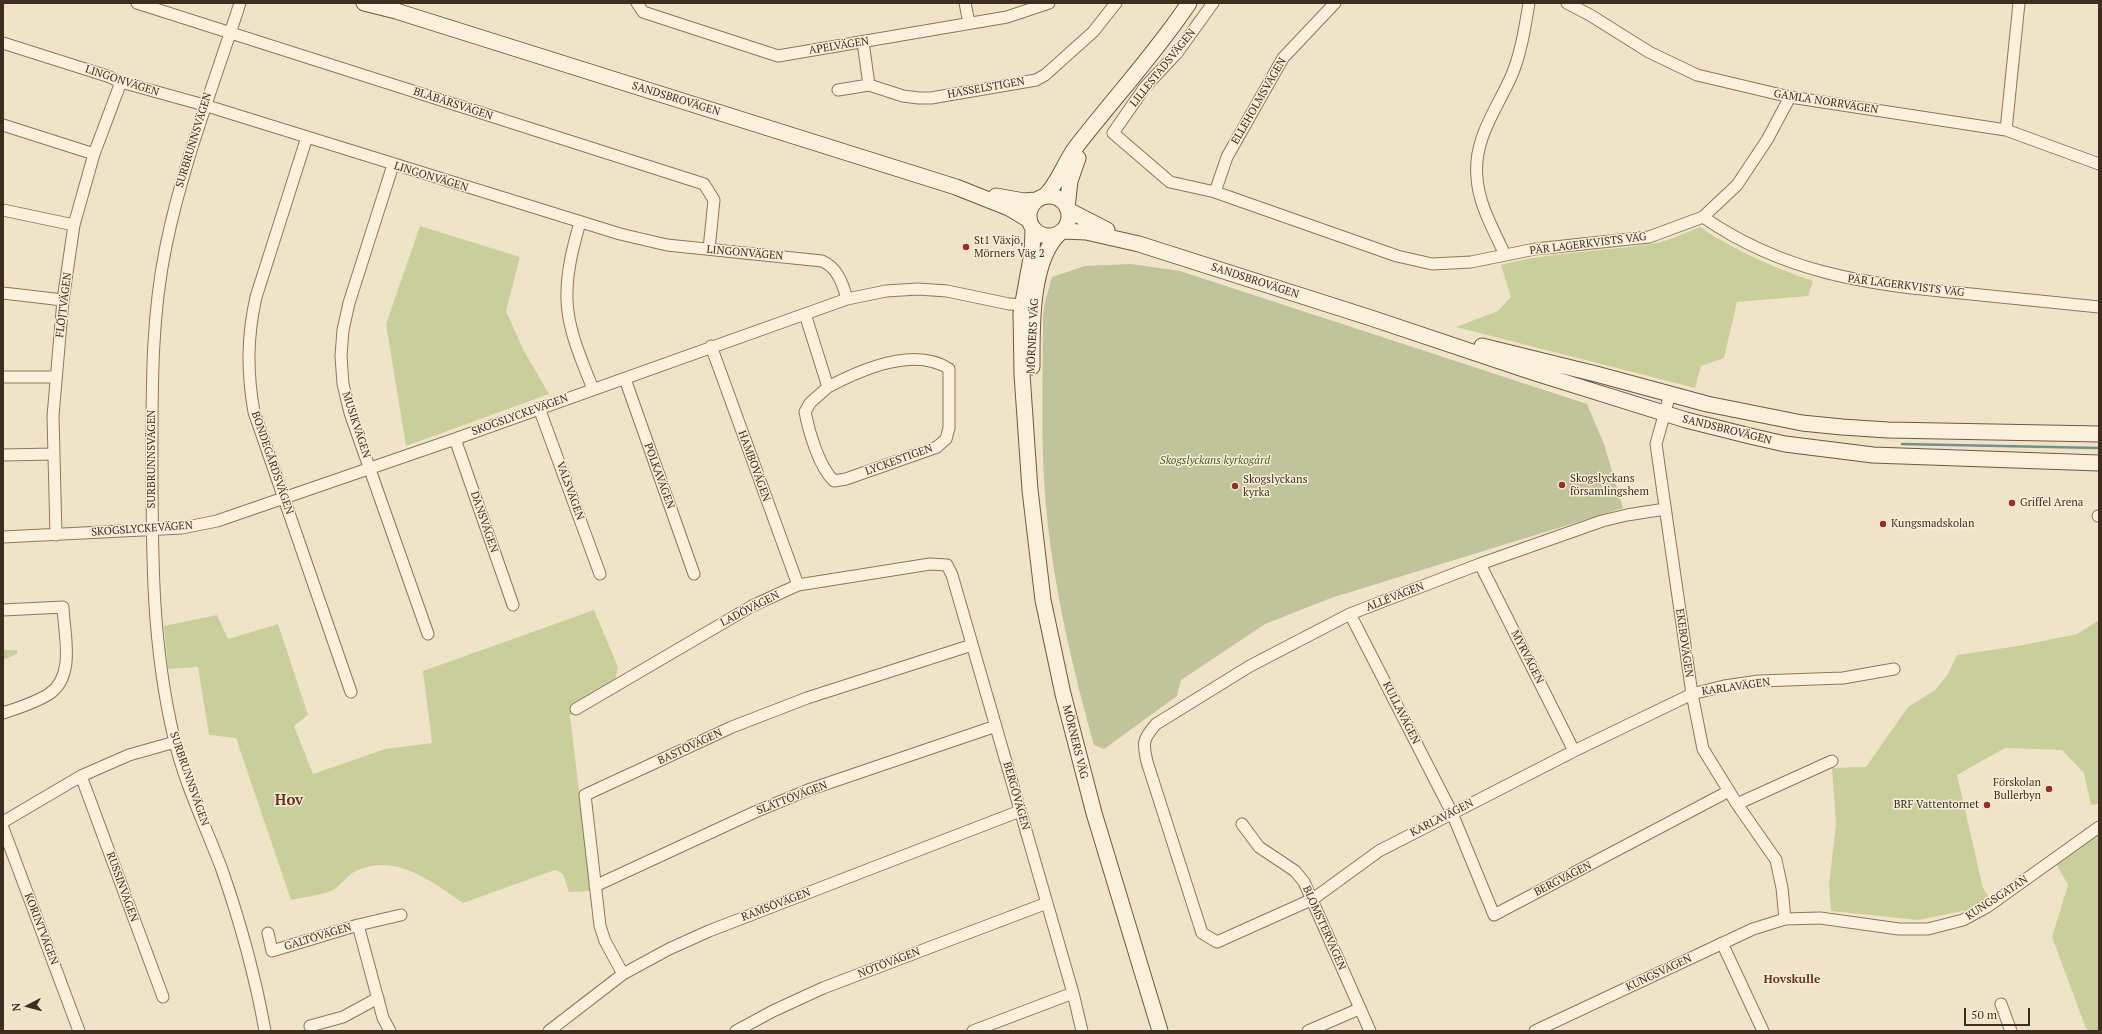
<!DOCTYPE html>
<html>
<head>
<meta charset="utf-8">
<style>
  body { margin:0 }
  #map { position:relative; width:2102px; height:1034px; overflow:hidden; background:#f0e4c8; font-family:"PT Serif",serif }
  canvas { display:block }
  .frame { position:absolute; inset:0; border:4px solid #3d2e20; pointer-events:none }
  .north { position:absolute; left:8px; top:986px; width:40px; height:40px; -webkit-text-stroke:3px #f7eed8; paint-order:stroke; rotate:264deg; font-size:11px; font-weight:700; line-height:16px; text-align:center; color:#3d2e20 }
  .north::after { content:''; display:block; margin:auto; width:14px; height:18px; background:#3d2e20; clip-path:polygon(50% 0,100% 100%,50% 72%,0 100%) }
  .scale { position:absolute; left:1964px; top:1008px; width:66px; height:18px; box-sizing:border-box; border:2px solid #3d2e20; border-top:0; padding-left:5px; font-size:12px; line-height:14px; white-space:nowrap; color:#3d2e20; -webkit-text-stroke:3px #f7eed8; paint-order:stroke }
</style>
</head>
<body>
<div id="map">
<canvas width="2102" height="1034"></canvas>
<div class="frame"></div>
<div class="north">N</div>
<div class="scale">50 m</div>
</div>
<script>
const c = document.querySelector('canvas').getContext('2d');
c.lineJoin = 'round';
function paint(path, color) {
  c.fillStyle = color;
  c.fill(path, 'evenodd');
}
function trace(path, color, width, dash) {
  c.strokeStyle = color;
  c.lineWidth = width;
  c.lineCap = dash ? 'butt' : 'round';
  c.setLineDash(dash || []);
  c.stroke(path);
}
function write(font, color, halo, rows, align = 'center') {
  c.font = font + ' "PT Serif",serif';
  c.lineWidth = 3;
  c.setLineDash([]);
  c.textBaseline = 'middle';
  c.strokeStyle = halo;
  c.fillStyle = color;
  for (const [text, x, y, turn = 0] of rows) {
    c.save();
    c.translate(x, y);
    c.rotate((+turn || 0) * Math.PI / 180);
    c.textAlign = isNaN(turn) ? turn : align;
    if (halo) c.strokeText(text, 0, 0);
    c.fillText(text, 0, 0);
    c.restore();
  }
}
paint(new Path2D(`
  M420 226 520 257 506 311 524 351 549 394 406 446 386 324Z
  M1700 227C1734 250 1774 268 1813 281L1808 296 1737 302 1724 358 1701 366 1695 388 1456 327 1498 311 1511 297 1501 265C1552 251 1605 252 1656 243 1671 240 1686 232 1700 227Z
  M594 610 618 667 615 681 576 703 570 716 591 891 569 892 563 874 555 870 463 903C431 881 394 851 354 872 346 877 340 887 331 891 319 896 303 897 291 900L236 738 209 735 198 667 168 669 164 626 217 615 228 639 278 624 308 715 294 726 313 774 385 749 432 743 423 671Z
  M2099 620V804L2091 805 2084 773 2062 750 2005 748 1957 775 1983 888 1989 897 1972 909 1918 920 1831 911 1829 885 1836 825 1832 768 1866 767 1908 707 1935 690 1948 674 1957 655 2018 646 2077 634Z
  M3 650H17V654L3 660Z
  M2099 827V1031H2087L2052 937 2068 885 2054 860Z`), '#c9cf9b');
paint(new Path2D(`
  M1131 264 1180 271 1587 404 1604 444 1623 508 1331 598 1265 624 1181 680 1177 696 1104 749 1094 745C1070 659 1049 568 1044 479 1041 425 1043 370 1043 315L1045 302 1052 277 1085 266Z`), '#bfc49a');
trace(new Path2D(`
  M1902 444 2099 448`), '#6f938a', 2.5);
const street = new Path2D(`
  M137 3 704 184 714 200 709 249
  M240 3C214 84 183 163 166 246 151 318 152 391 152 463 152 557 152 646 174 738 184 782 205 825 221 867 240 921 255 975 265 1031
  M637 3 643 12 778 56 1007 17 1049 3
  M965 3 969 23
  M1213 3 1177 53 1145 87 1113 133 1170 182 1215 192 1397 256 1432 264 1471 262 1535 249 1649 237 1703 217 1737 185 1767 140 1790 97
  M1567 3 1590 15 1649 52 1697 75 1790 97 2006 130 2099 164
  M863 42 869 85 903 96 919 98H931L1036 80 1045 75 1093 32 1116 3
  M3 43 107 76 121 82 204 105 620 234 667 245 822 261C837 267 843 284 847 299
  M838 90 869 85
  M3 125 94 154
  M2006 130 2019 3
  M307 137 256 297C247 337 247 372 254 412L351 692
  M393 165 349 303 343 330 341 356 343 384 350 413 428 634
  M1215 192 1227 157 1283 58 1335 3
  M3 210 74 225
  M1703 217C1784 273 1865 284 1961 293 2007 298 2053 302 2099 307
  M580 222C573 247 566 273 567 300 568 331 582 361 593 389
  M1505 255C1494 230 1479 206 1477 178 1473 140 1496 110 1511 77 1521 54 1525 27 1529 3
  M3 293 63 300
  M805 314 828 387 810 403 805 412C809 432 819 467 834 481L846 479 937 447 946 439 949 428V369C915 346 860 370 828 387
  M711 346 798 585
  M3 377H55
  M625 379 694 574
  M1670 394 1656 444 1692 694 1703 749 1737 804 1776 860 1782 888 1785 919
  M539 408 600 574
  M455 439 513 605
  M3 455 53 454
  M1665 509 1627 515 1602 521 1480 564 1350 614 1250 666 1156 724C1142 740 1143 743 1147 762L1202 933 1217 942 1313 899 1379 851 1574 751 1692 694 1724 686 1759 681 1843 678 1894 669
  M2098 516H2099
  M56 535 53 416 63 300 74 225 94 154 121 82
  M3 537 182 528 217 521 455 439 847 299 886 291 918 289 947 291 1009 304 1029 305
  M1480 564 1574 751
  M3 610 63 607C64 634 76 676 49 694 35 703 18 708 3 713
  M1350 614 1452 813 1494 915 1729 791
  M576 709 752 606 798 585 930 564 947 565 952 575 1073 993 1082 1031
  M81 776 163 997
  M1737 804 1832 761
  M3 822 81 776 129 755 175 742
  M1242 824 1259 847 1295 871 1304 882 1370 1031
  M3 828 79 1031
  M595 886 755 812 808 790 996 726
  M358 925 383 1018 390 1031
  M268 933 272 951 358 925 401 915
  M1722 943 1763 1031
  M623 974 605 941 600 926 585 795 732 727 807 698 972 645
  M2001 1004 2011 1031
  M310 1026 343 1017 378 998
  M549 1031 623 974 669 949 709 931 1020 811
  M736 1031 773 1011 823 988 1047 903
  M973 1031 1073 993
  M1308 1031 1359 1009
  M1535 1031 1753 929 1785 919 1820 918 1899 929H1928L1963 920 1987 907 2099 827`);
const secondary = new Path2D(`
  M364 3 396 11 956 187 1009 208 1029 220
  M1029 216a20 20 0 1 1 40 0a20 20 0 1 1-40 0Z
  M996 196 1024 201 1036 200
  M1045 196C1059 182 1064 163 1076 147 1113 99 1155 54 1189 3
  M1067 208 1070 181 1078 158
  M1068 210 1107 230
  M1033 230 1032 253 1021 313 1022 374 1030 490 1043 600 1063 694 1094 813 1160 1031
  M1063 231 1086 232 1139 244 1371 318 1532 372 1686 420 1750 436 1785 444 1873 455 2099 463
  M1482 346 1596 374 1707 404 1802 423 1842 427 1888 430 2099 434
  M1032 367C1032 330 1030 260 1060 233`);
trace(street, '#8d765c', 13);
trace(secondary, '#6f573f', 17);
trace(street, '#faf1dc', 11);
trace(secondary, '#faf1dc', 15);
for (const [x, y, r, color] of [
  [966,247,4,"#9e2a2b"],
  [1562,485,4,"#9e2a2b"],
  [1235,486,4,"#9e2a2b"],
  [2012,503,4,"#9e2a2b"],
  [1883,524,4,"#9e2a2b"],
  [2049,789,4,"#9e2a2b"],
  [1987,805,4,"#9e2a2b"]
]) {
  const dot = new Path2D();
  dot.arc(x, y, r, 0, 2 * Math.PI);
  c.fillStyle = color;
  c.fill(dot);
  trace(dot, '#f7eed8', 1.5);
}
write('11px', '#3d2e20', '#f7eed8', [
  ["APELVÄGEN",839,46,-9],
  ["LILLESTADSVÄGEN",1163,68,-51],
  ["LINGONVÄGEN",122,81,18],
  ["HASSELSTIGEN",986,88,-10],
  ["SANDSBROVÄGEN",676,99,17],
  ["ELLEHOLMSVÄGEN",1259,101,-60],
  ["GAMLA NORRVÄGEN",1826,102,9],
  ["BLÅBÄRSVÄGEN",453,104,18],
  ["SURBRUNNSVÄGEN",194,140,-73],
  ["LINGONVÄGEN",431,177,17],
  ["PÄR LAGERKVISTS VÄG",1588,244,-7],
  ["LINGONVÄGEN",745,253,5],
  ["SANDSBROVÄGEN",1255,281,18],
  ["PÄR LAGERKVISTS VÄG",1906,286,7],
  ["FLÖJTVÄGEN",64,305,-83],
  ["MÖRNERS VÄG",1033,336,-87],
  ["SKOGSLYCKEVÄGEN",520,415,-20],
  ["MUSIKVÄGEN",356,425,72],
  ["SANDSBROVÄGEN",1727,430,14],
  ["SURBRUNNSVÄGEN",152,459,-90],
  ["LYCKESTIGEN",899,460,-20],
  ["BONDEGÅRDSVÄGEN",272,463,71],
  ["HAMBOVÄGEN",754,466,70],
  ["POLKAVÄGEN",659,476,70],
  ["VALSVÄGEN",570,491,70],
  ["DANSVÄGEN",484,522,71],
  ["SKOGSLYCKEVÄGEN",142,529,-4],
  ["ALLÉVÄGEN",1395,597,-21],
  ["LADÖVÄGEN",750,609,-27],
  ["EKEBOVÄGEN",1684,643,82],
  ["MYRVÄGEN",1527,657,63],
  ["KARLAVÄGEN",1736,687,-8],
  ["KULLAVÄGEN",1401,713,63],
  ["MÖRNERS VÄG",1075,742,76],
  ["BASTÖVÄGEN",690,747,-25],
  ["SURBRUNNSVÄGEN",189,779,71],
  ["BERGÖVÄGEN",1016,796,74],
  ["SLÄTTÖVÄGEN",792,798,-21],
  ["KARLAVÄGEN",1442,818,-27],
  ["BERGVÄGEN",1563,879,-27],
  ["RUSSINVÄGEN",122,887,70],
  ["KUNGSGATAN",1997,898,-33],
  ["RAMSÖVÄGEN",776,905,-21],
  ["BLOMSTERVÄGEN",1324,928,66],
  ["KORINTVÄGEN",41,929,69],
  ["GALTÖVÄGEN",318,937,-17],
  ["NOTÖVÄGEN",889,963,-21],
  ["KUNGSVÄGEN",1659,973,-25]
]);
write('11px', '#3d2e20', '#f7eed8', [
  ["St1 Växjö,",974,241],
  ["Mörners Väg 2",974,254],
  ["Skogslyckans",1570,479],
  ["församlingshem",1570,492],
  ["Skogslyckans",1243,480],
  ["kyrka",1243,493],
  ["Griffel Arena",2020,503],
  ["Kungsmadskolan",1891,524],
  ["Förskolan",2041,783,"right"],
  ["Bullerbyn",2041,796,"right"],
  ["BRF Vattentornet",1979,805,"right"]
], 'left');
write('italic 11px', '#4d5a26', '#f7eed8', [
  ["Skogslyckans kyrkogård",1215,461]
]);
write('bold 12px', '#6b2e1e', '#f7eed8', [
  ["Hovskulle",1792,980]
]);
write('bold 15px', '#6b2e1e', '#f7eed8', [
  ["Hov",289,801]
]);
</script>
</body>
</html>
